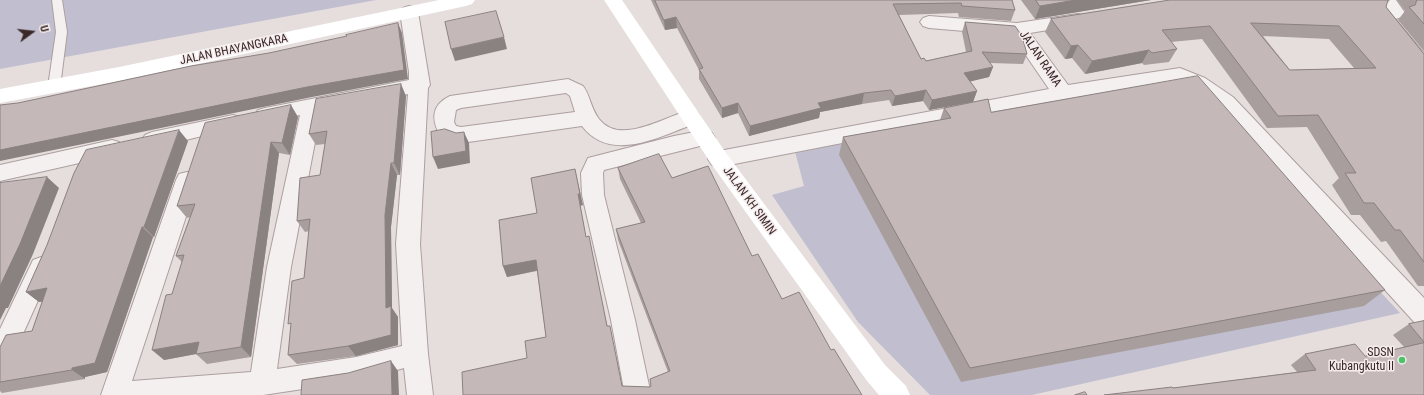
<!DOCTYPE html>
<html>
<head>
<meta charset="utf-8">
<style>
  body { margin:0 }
  #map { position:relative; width:1424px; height:395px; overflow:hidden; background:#e6dddd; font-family:"Roboto Condensed",sans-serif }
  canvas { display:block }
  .north { position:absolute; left:12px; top:12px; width:40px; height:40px; -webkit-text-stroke:3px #f4eced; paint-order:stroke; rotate:75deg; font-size:11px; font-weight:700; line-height:16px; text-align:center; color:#3b2828 }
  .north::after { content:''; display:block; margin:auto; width:14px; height:18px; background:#3b2828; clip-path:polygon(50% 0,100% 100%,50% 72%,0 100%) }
</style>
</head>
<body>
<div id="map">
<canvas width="1424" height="395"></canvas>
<div class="north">U</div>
</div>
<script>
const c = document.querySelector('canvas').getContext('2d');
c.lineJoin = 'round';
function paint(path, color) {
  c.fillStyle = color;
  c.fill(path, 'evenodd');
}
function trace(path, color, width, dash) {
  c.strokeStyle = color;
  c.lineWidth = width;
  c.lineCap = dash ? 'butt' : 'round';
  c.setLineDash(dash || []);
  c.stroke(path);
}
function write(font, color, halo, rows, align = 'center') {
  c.font = font + ' "Roboto Condensed",sans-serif';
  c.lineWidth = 3;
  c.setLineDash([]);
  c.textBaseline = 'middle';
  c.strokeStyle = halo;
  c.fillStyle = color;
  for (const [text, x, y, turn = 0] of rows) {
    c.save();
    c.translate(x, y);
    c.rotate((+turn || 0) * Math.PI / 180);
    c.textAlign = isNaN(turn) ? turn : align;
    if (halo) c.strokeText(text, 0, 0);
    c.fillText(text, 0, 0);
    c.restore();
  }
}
paint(new Path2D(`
  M0 0H376L0 69Z
  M1187 83 1400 313 1032 395H930L858 322 772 195 804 186 792 140Z`), '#c1bfcf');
const lane = new Path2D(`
  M52 0H62L67 32 60 87 54 91 48 87 56 32Z`);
const street = new Path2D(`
  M1378 0H1396L1405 13 1402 17 1395 19 1424 53V73L1417 71 1376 19 1380 11 1385 10Z
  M409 6 415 8 418 12 430 85 428 88 420 244 428 354 433 395H407L404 368 356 381 263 395H101L176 180 179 174 187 172 195 174 198 180 132 381 251 372 267 267 300 115 265 122 258 120 255 115 258 110 265 108 409 80V72L400 12 403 8ZM408 94 396 244 402 346 356 357 277 369 291 267 321 111Z
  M1078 14 1084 16 1087 20 1084 24 1030 33 1068 85 1180 68 1205 78 1233 97 1424 298V326L1415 323 1219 107 1197 91 1179 82 1063 100 719 167 712 165 708 159 712 153 719 151 1049 89 1012 35 929 28 923 26 920 22 923 18 929 16 1017 23Z
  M568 79 583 86C590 95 591 109 599 119 620 146 664 117 690 110L697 112 700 117C695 125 685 127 676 131 646 143 606 158 582 126L461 143 441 137C431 120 431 105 450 96ZM566 93 570 96 575 112 461 127 456 126 454 122 456 110 461 108Z
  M233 115 240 117 243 122 240 127 152 148 145 145 142 140 145 135 152 132Z
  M705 130 712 133 715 138 712 143 604 170 603 173 604 195 635 320 651 395H625L611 320 582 195 581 173 588 158 674 136Z
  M112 140 119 142 122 148 119 154 0 181V165Z
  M41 257 49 260 53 267 9 365 0 369V329L33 260Z`);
trace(lane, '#ac9f9f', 2);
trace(street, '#ac9f9f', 2);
paint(lane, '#f5f0f0');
paint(street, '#f5f0f0');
paint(new Path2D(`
  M439 0H475L472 4 466 6 119 81 0 103V89L119 67Z
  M604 0H622L726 153 885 365 906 386 910 395H879L867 381 712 165Z`), '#fff');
paint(new Path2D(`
  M651 0H1012L1015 10 1011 21 959 17 958 13 899 15 921 59 926 61 966 52 962 32 965 22 1027 54 1023 64 990 63 993 67 989 77 970 81 977 91 973 102 929 110 923 101 892 106 889 100 862 104 820 112 819 118 749 136 738 113 722 118 699 79V70L677 28 665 30Z
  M1021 0H1151L1035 19Z
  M1170 0H1390L1387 3 1386 7 1424 54V286H1418L1386 241 1381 242 1360 215H1351L1332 185 1339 178 1307 127 1267 128 1202 39 1171 42 1177 49 1169 62 1144 65 1142 63 1085 74 1072 58 1065 59 1045 32 1051 19ZM1263 36 1329 39 1354 68 1290 70Z
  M1397 0H1424V51L1398 20 1405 11Z
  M406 96 400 175H397L391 227 392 308 398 317V345L356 356 297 364 288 355 304 278 309 231 305 232 297 221 320 175 325 144 316 145 309 134Z
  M944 108 991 112 1385 290 1364 306 961 382 839 155 843 137 940 120Z
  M298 117 290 155 279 153 251 357 207 364 196 354 164 360 172 294 182 262 176 256 190 217 187 218 177 206Z
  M188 141 154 237H153L107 372 85 377V379L2 393 0 391V347L32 331 42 302H39L26 292Z
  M618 168 672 178 752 256 782 299 831 350 862 395H463L527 358 546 337 537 271 507 277 503 266 499 220 583 205 580 206 586 237 622 386 650 387 651 386 650 379 668 372 618 240 616 229 641 223 620 179Z
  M1424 321V395L1173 388 1297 372 1291 365 1305 354 1365 356 1404 347 1393 335 1409 324Z`), '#a99e9e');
paint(new Path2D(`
  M1076 0H1151L1035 19 1040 6Z
  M676 17 677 28 665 30 664 20Z
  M398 23 402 33 408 79 312 97 0 161V150Z
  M504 37 507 49 455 61 451 49Z
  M1078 45 1072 58 1065 59 1071 46Z
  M1149 50 1142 63 1085 74 1092 61Z
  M993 67 989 77 960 84 964 73Z
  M401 84 406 96 400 175 394 163Z
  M926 90 923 101 892 106 895 96Z
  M977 91 973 102 929 110 932 100Z
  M864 93 862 104 820 112 819 118 749 136 750 126 818 103Z
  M738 103V113L722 118V108Z
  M291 105 298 117 290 155 282 143Z
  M179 130 188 141 154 237 144 227Z
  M464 132 469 143 470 163 438 169 433 157Z
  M271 142 279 153 251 357 241 347Z
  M391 163 397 175 391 227 392 308 398 317V345L356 356 348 346 386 308 385 215Z
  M575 169 583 205 580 206 588 248 578 194Z
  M47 177 59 188 33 254 8 308H6L0 320V286Z
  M142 227 153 237 107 372 85 377V379L72 370V368Z
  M536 260 539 270 507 277 503 266Z
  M47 288 60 298 39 302 26 292Z
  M199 342 196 354 164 360 152 350Z
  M391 361 398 371 399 395H392Z`), '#8a8181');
const building = new Path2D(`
  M655 0H1012L1015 10 962 6 961 3 893 4 921 59 924 58 926 61 972 51 965 22 1015 26 1022 36 1027 54 982 52 993 67 964 73 977 91 932 100 926 90 895 96 891 90 864 93 818 103 821 108 750 126 738 103 722 108 699 69 703 68 676 17 664 20Z
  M1036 0H1076L1040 6Z
  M1170 0H1388L1386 7 1424 54V262L1400 230H1395L1374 203H1364L1345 173H1356L1318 115 1278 116 1210 26 1162 30 1177 49 1152 53 1149 50 1092 61 1078 45 1071 46 1051 19ZM1251 23 1339 26 1376 68 1290 70Z
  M1417 0H1424V24L1409 7 1415 5Z
  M496 11 504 37 451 49 445 22Z
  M398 23 404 70 307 87 0 150V105L18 103 191 66 269 53 347 36 346 35Z
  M1198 76 1385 290 970 368 843 137 951 118 944 108 988 99 991 112Z
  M401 84 394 163H391L385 215 386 308 391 306V335L348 346 288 355 291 323 288 324 292 281 304 278 310 219 297 221 300 178 320 175 327 131 309 134 316 99Z
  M291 105 282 143 271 142 241 347 196 354 199 342 152 350 166 295 172 294 184 255 176 256 195 204 177 206 205 123Z
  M445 129 456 133 464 132 466 151 433 157 431 132Z
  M179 130 144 227H142L95 363 72 368V370L0 382V347L6 335 32 331 47 288 26 292 47 245 74 173 86 150Z
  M659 154 672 178 708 166 752 256 758 254 782 299 799 292 831 350 834 349 862 395H463L462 372 527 358 525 341 546 337 536 260 503 266 499 220 537 213 531 178 575 169 580 194H578L586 237 589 236 607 326H610L622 386 650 387 651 386 650 379 670 371 616 229 645 222 618 168Z
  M47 177 20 244 0 286V183Z
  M1424 321V342L1409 324Z
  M1424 343V395H1104L1172 387 1173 388 1316 370 1305 354 1355 344 1365 356Z
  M391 361 392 395H301L302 380 348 373Z
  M1085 392 1087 395H1075Z`);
paint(building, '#c5b8b8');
trace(building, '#8a8181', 1);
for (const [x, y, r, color] of [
  [1402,360,4,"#49c466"]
]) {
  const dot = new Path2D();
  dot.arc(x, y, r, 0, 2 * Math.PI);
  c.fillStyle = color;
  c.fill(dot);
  trace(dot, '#f4eced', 1.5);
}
write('12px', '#3b2828', '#f4eced', [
  ["JALAN BHAYANGKARA",234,50,-12],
  ["JALAN RAMA",1040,59,56],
  ["JALAN KH SIMIN",749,201,54]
]);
write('12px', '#3b2828', '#f4eced', [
  ["SDSN",1394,353],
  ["Kubangkutu II",1394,367]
], 'right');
</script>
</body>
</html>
